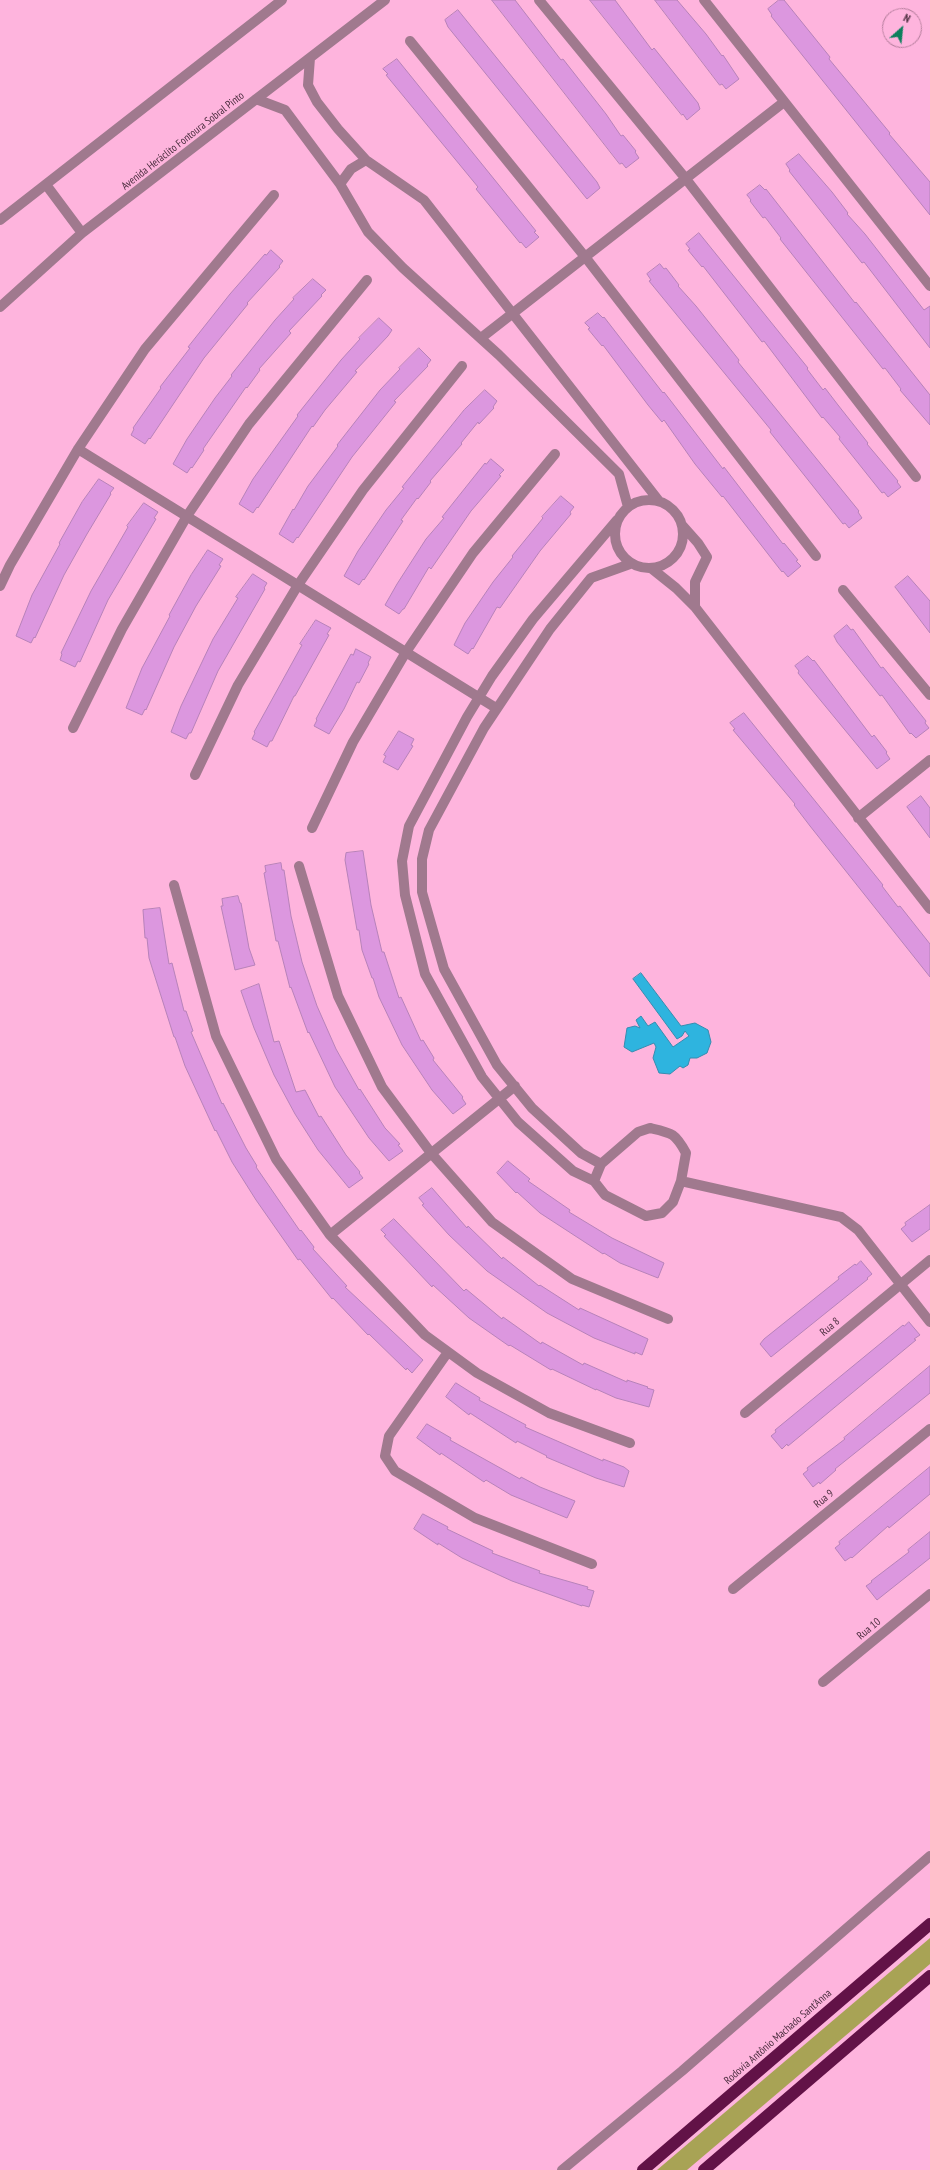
<!DOCTYPE html>
<html>
<head>
<meta charset="utf-8">
<style>
  body { margin:0 }
  #map { position:relative; width:930px; height:2170px; overflow:hidden; background:#feb4dd; font-family:"PT Sans Narrow",sans-serif }
  canvas { display:block }
  .north { position:absolute; left:882px; top:8px; width:40px; height:40px; box-sizing:border-box; background:#feb4dd; border:1px solid #b77f9e; border-radius:50%; rotate:27deg; font-size:11px; font-weight:700; line-height:16px; text-align:center; color:#4d2f40 }
  .north::after { content:''; display:block; margin:auto; width:14px; height:18px; background:#0c7f5c; clip-path:polygon(50% 0,100% 100%,50% 72%,0 100%) }
</style>
</head>
<body>
<div id="map">
<canvas width="930" height="2170"></canvas>
<div class="north">N</div>
</div>
<script>
const c = document.querySelector('canvas').getContext('2d');
c.lineJoin = 'round';
function paint(path, color) {
  c.fillStyle = color;
  c.fill(path, 'evenodd');
}
function trace(path, color, width, dash) {
  c.strokeStyle = color;
  c.lineWidth = width;
  c.lineCap = dash ? 'butt' : 'round';
  c.setLineDash(dash || []);
  c.stroke(path);
}
function write(font, color, halo, rows, align = 'center') {
  c.font = font + ' "PT Sans Narrow",sans-serif';
  c.lineWidth = 3;
  c.setLineDash([]);
  c.textBaseline = 'middle';
  c.strokeStyle = halo;
  c.fillStyle = color;
  for (const [text, x, y, turn = 0] of rows) {
    c.save();
    c.translate(x, y);
    c.rotate((+turn || 0) * Math.PI / 180);
    c.textAlign = isNaN(turn) ? turn : align;
    if (halo) c.strokeText(text, 0, 0);
    c.fillText(text, 0, 0);
    c.restore();
  }
}
paint(new Path2D(`
  M930 1938V1964L687 2170H657Z`), '#a8a355');
const water = new Path2D(`
  M641 973 681 1026 695 1023 708 1030 711 1042 707 1053 697 1058H690L688 1065 683 1068 680 1066 670 1074 659 1073 653 1058 656 1047 654 1043 632 1052 624 1047 627 1028 635 1026 640 1028 636 1020 641 1016 648 1026 655 1022 673 1047 689 1036 685 1031 682 1036 677 1039 633 979Z`);
paint(water, '#2eb4df');
trace(water, '#378caf', 1);
const building = new Path2D(`
  M492 0H515L561 60 563 59 606 114 621 136 623 135 636 151 635 152 639 158 626 168 622 163 620 164Z
  M590 0H615L652 50 654 48 698 103 700 109 687 120 683 114 682 115Z
  M655 0H677L706 34 722 56 723 55 739 79 726 89 722 84 720 85Z
  M779 0H784L830 57 829 59 890 133 889 134 930 182V215L771 16 772 15 768 9Z
  M458 10 597 182 600 188 587 199 448 27 445 20Z
  M397 59 536 231 534 232 539 237 526 248 521 242 520 243 476 189 478 187 386 75 388 74 383 69Z
  M799 154 832 192 848 213 847 214 865 234 924 310 930 306V348L864 262 862 263 789 171 790 170 786 164Z
  M760 185 765 190 766 189 855 303 856 302 930 395V425L900 390 901 389 885 368 883 369 780 239 781 238 765 217 763 218 750 201 751 200 747 195Z
  M699 233 808 368 807 369 823 390 825 388 838 405 868 443 867 444 898 481 897 482 901 487 888 497 884 492 882 493 839 439 840 437 823 417 822 418 764 341 762 342 703 266 702 267 688 250 690 249 686 244Z
  M271 250 283 261 279 266 280 267 247 303 248 304 204 358 150 439 149 438 145 444 131 435 134 429 133 428 161 388 160 387 190 348 188 347 230 294 265 254 266 255Z
  M660 264 664 269 666 268 679 285 678 286 696 306 739 360 738 362 859 511 858 512 862 518 849 528 845 523 843 524 770 432 771 430 649 281 651 280 647 274Z
  M313 279 326 290 321 295 322 296 289 331 291 333 259 369 260 370 247 388 246 387 203 449 204 450 192 468 191 467 187 473 173 464 187 439 215 398 232 376 231 375 275 320 294 299 293 298Z
  M598 313 603 318 604 317 663 393 664 392 723 469 724 467 783 544 784 543 798 560 796 561 801 566 788 577 783 571 782 572 723 496 722 497 695 464 664 420 662 422 648 405 603 345 602 346 588 329 590 328 585 323Z
  M379 318 392 330 388 336 355 371 357 372 325 410 313 427 312 426 258 508 257 507 253 513 239 504 253 479 298 416 297 415 341 360 360 339 359 338Z
  M419 348 431 360 427 365 428 366 394 401 396 402 352 457 298 538 297 537 293 543 279 534 293 509 294 510 308 486 338 446 337 445 380 390 400 369 399 368Z
  M485 390 497 401 493 407 494 408 479 424 478 422 461 443 462 444 430 481 431 482 418 499 417 498 401 520 403 521 364 580 363 579 359 585 344 576 358 551 386 510 404 488 402 487 464 410Z
  M491 459 504 470 499 475 501 476 471 511 431 569 429 567 404 609H403L399 614 385 605 397 584 426 539 444 518 442 517 485 463 486 464Z
  M99 479 114 488 110 493 111 494 87 534 64 575 35 638 34 637 31 643 16 636 32 595 60 544 59 543 82 502Z
  M561 496 574 507 570 512 571 514 540 551 500 608 497 607 473 649 472 648 468 654 454 645 465 623 493 582 513 557 512 556 543 518 542 517Z
  M144 503 158 512 154 518 156 519 108 600 80 662 78 661 75 667 60 660 62 654 61 653 91 591 128 527 127 526Z
  M208 550 223 559 219 565 221 566 196 606 174 647 146 710 145 709 142 715 126 708 142 668 170 616 169 615 191 575Z
  M253 574 267 583 264 588 265 589 218 671 191 733H189L186 739 171 732 181 706 213 639 238 598 236 597Z
  M908 576 930 601V633L895 587Z
  M316 620 331 628 327 634 329 635 295 696H294L272 741H270L267 747 252 739 255 733 254 732 302 645 300 644Z
  M847 625 851 630 853 629 881 668 883 667 926 721 925 723 929 728 916 738 911 733 910 734 882 695 880 696 837 642 834 636Z
  M356 649 371 657 368 663 369 664 359 683 357 682 344 709 329 734 314 726 317 720 316 719 351 654 353 655Z
  M808 656 813 661 814 660 872 737 874 735 887 752 886 753 890 759 877 769 798 673 799 671 795 666Z
  M744 713 883 885 882 886 898 907 900 906 930 944V977L810 826 794 805 795 804 733 730 735 729 730 723Z
  M399 731 414 739 411 745 413 746 398 770 383 762 386 756 384 755Z
  M921 796 930 808V838L907 807Z
  M363 851 371 905 382 952H384L399 998 401 997 421 1041 423 1040 434 1058 433 1060 463 1097 462 1098 466 1104 453 1114 432 1090 402 1045 379 997 373 978H372L362 950 359 930H357L345 860 346 853Z
  M281 863 282 870H284L291 916 302 962 317 1006 336 1049 359 1090 360 1089 385 1128 400 1144 398 1145 403 1151 389 1161 369 1138 335 1087 309 1032 308 1033 291 987 290 988 278 941H276L264 873 266 872 265 866Z
  M238 896 240 903H241L249 948 255 965 235 970 221 906H223L222 899Z
  M160 908 169 964 172 963 184 1011H186L193 1031 191 1032 222 1104 223 1103 246 1148 257 1166 256 1167 300 1231 301 1230 314 1247 313 1249 347 1286 345 1287 423 1360 412 1373 407 1368 406 1370 369 1334 368 1335 333 1298 332 1299 300 1259 298 1260 256 1200 232 1162 216 1130 215 1131 185 1066 175 1037H174L149 958 147 938H145L143 910Z
  M259 984 274 1042 279 1041 296 1092 305 1090 319 1117 321 1116 346 1155 360 1172 359 1173 363 1178 349 1188 318 1150 295 1114 274 1075 254 1028 241 991Z
  M508 1161 530 1179 528 1181 570 1210 569 1212 612 1238 664 1263 658 1278 620 1263 604 1253 603 1254 540 1213 517 1192 516 1193 497 1173Z
  M432 1188 467 1228 468 1226 502 1259 503 1257 539 1286 540 1285 579 1310 580 1308 648 1339 642 1355 635 1352V1354L594 1338 547 1313 487 1271 449 1235 422 1205 424 1204 419 1198Z
  M930 1205V1229L912 1242 901 1229 906 1225 905 1223Z
  M394 1219 464 1291 466 1289 502 1319 503 1317 541 1344 542 1342 583 1365 584 1363 627 1382V1380L648 1387 647 1388 654 1390 649 1407 616 1398 596 1389V1390L552 1369 551 1370 510 1345 509 1346 469 1318 433 1285 432 1287 384 1236 386 1235 381 1230Z
  M861 1261 872 1274 867 1278 868 1279 771 1357 760 1344 764 1339 839 1279 838 1277 855 1264 856 1265Z
  M909 1322 920 1335 914 1339 916 1340 788 1446 787 1444 782 1449 771 1436 776 1432 775 1430 903 1325 904 1326Z
  M930 1366V1393L835 1469 836 1470 820 1484 819 1482 813 1487 803 1474 808 1470 807 1468 845 1439 844 1438Z
  M456 1383 480 1398 479 1400 526 1425 525 1427 603 1461V1459L624 1467 629 1471 624 1487 596 1478 546 1457 547 1456 517 1441 516 1443 470 1413 469 1415 446 1397Z
  M427 1424 451 1438 450 1440 520 1479 521 1477 540 1487 575 1501 567 1518 511 1495 486 1480 484 1482 441 1453 440 1455 417 1438Z
  M930 1467V1494L889 1528 888 1526 852 1558 851 1557 845 1561 835 1548 840 1544 839 1542Z
  M423 1514 448 1527 447 1529 493 1551 492 1553 540 1571 539 1573 588 1587 587 1589 594 1591 589 1607 582 1605V1606L512 1581 462 1558 438 1543V1545L414 1529Z
  M930 1532V1558L877 1600 866 1586 872 1582 871 1581 909 1552 908 1550Z`);
paint(building, '#dc97df');
trace(building, '#b782b9', 1);
trace(new Path2D(`
  M539 0 686 179 916 477
  M704 0 930 286
  M410 41 586 258 816 556
  M310 58 308 85 317 102 338 129 366 160 424 200 659 501
  M256 99 285 110 340 184 368 232 403 268 499 355 619 474 628 507
  M340 184 351 169 366 160
  M47 186 82 233
  M0 220 282 0
  M0 307 82 233 385 0
  M481 338 784 102
  M78 449 496 708
  M615 534a34 34 0 1 1 68 0a34 34 0 1 1-68 0Z
  M682 525 698 543 707 557 695 582V607
  M651 568 676 588 695 607 930 909
  M0 586 10 565 78 449 145 349 274 195
  M843 590 930 695
  M73 728 122 629 187 516 249 424 367 280
  M195 775 238 685 298 585 363 490 462 366
  M858 818 930 760
  M312 828 353 742 406 652 473 553 555 454
  M299 866 338 996 382 1087 431 1153 492 1222 572 1279 668 1319
  M174 885 216 1036 276 1159 330 1235 425 1335 477 1373 549 1413 630 1443
  M650 1128C672 1133 675 1133 686 1153L681 1181 673 1202 662 1213 646 1216 605 1195 594 1181 601 1164 638 1132Z
  M601 1164 581 1153 532 1108 497 1065 444 969 422 892V859L429 830 484 728 550 629 591 578 630 564
  M594 1181 573 1171 518 1122 482 1077 425 974 405 895 402 861 409 826 467 717 492 676 533 619 617 520
  M681 1181 841 1217 858 1230 930 1322
  M330 1235 515 1086
  M448 1352 389 1436 385 1456 395 1471 475 1518 592 1564
  M745 1413 930 1260
  M733 1589 930 1429
  M823 1682 930 1594
  M562 2170 682 2071 930 1856`), '#a0798e', 10);
trace(new Path2D(`
  M643 2170 930 1924
  M704 2170 930 1976`), '#621247', 12);
write('11px', '#4d2f40', '#feb4dd', [
  ["Avenida Heráclito Fontoura Sobral Pinto",183,141,-38],
  ["Rua 8",830,1327,-40],
  ["Rua 9",824,1499,-39],
  ["Rua 10",869,1629,-40],
  ["Rodovia Antônio Machado Sant'Anna",778,2037,-41]
]);
</script>
</body>
</html>
